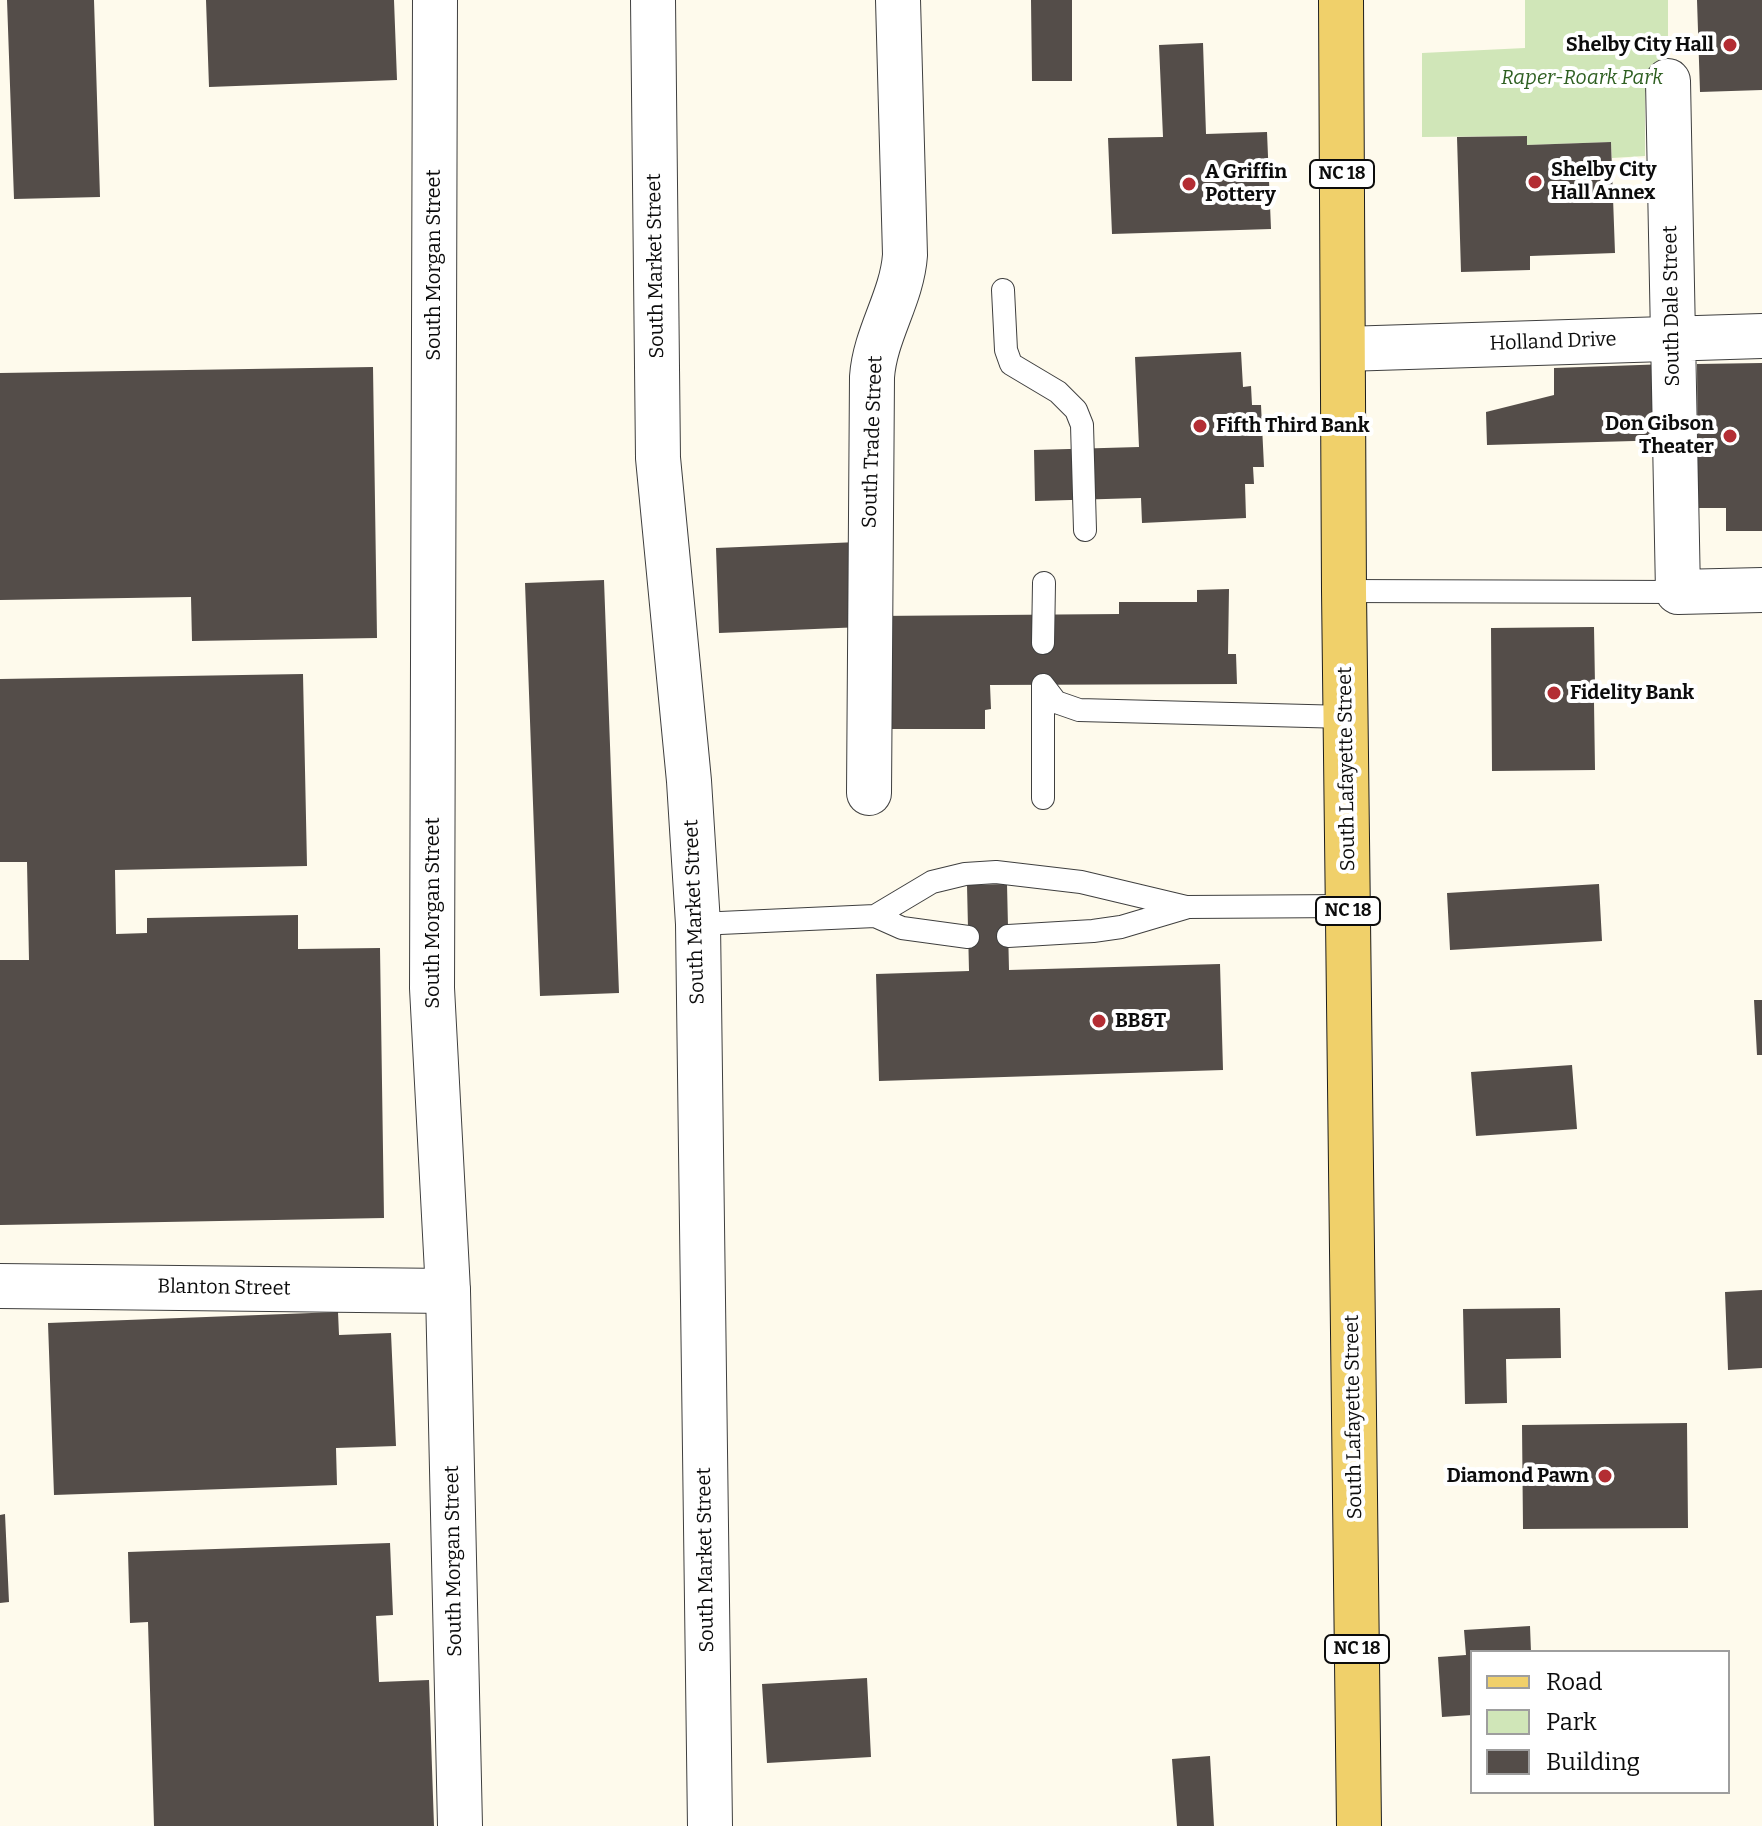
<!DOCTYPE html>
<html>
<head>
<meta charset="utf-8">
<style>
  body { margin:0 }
  #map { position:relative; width:1762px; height:1826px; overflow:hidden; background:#fefaec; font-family:Bitter,serif }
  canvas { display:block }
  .legend { position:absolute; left:1470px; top:1650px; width:260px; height:144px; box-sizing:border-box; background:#fff; border:2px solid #9e9e9e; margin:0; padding:10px 14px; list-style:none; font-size:24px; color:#0c0c0c }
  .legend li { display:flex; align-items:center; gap:16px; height:40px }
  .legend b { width:40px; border:2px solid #9e9e9e }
</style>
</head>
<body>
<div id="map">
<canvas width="1762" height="1826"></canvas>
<ul class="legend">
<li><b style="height:10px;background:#f0d06a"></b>Road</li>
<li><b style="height:22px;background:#d0e6b8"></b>Park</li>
<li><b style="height:22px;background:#544d49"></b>Building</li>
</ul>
</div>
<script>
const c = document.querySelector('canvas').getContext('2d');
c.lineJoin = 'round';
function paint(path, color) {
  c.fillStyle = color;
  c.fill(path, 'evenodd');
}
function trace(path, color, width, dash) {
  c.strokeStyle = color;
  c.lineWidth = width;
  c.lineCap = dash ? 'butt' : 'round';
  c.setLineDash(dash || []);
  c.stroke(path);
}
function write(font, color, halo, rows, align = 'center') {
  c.font = font + ' Bitter,serif';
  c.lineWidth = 8;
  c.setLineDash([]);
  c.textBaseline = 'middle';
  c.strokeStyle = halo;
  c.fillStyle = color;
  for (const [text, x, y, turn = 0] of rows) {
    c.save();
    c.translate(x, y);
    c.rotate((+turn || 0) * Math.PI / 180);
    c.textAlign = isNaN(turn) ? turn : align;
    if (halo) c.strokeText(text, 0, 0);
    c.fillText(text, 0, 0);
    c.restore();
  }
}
paint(new Path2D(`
  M1525 0H1668V81L1647 87 1645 93V156L1612 158 1611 142 1527 145 1526 136 1422 137V53L1525 48Z`), '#d0e6b8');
paint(new Path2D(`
  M7 0H94L100 197 14 199Z
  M206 0H394L397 80 209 87Z
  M1031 0H1072V81H1032Z
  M1697 0H1762V90L1700 92Z
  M1203 43 1206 134 1267 132 1271 229 1112 234 1108 138 1163 137 1159 45Z
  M1527 136V145L1611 142 1615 253 1530 256V270L1461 272 1457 137Z
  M1241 352 1243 387 1251 386 1252 405H1261L1264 467H1253L1254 484H1245L1246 518 1142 523 1141 498 1035 501 1034 450 1139 447 1135 357Z
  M1762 363V531H1726V508H1698L1697 364Z
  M1668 364 1671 440 1487 445 1486 412 1554 395V368Z
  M373 367 377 638 192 641 191 597 0 600V373Z
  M858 542 862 627 719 633 716 548Z
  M604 580 619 993 540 996 525 583Z
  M1229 589 1228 654H1236L1237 684 990 685 991 709 985 710V729H887L876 616 1119 614V602H1197V590Z
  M1594 627 1595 685H1616L1617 702H1594L1595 770 1492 771 1491 628Z
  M303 674 307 866 115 870 116 934 147 933V918L298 915V949L380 948 384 1218 0 1225V960H29L27 862H0V679Z
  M1007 884 1009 970 1220 964 1223 1070 879 1081 876 974 969 971 967 885Z
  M1599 884 1602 941 1450 950 1447 893Z
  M1754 1000H1762V1055H1757Z
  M1572 1065 1577 1129 1476 1136 1471 1072Z
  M1762 1290V1368L1728 1370 1725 1292Z
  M1560 1308 1561 1358 1506 1359 1507 1403 1465 1404 1463 1309Z
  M338 1312 339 1335 391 1333 396 1446 336 1448 337 1485 54 1495 48 1323Z
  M1687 1423 1688 1528 1523 1529 1522 1425Z
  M5 1514 9 1602 0 1603V1515Z
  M390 1543 393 1615 376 1616 379 1682 429 1680 434 1826H154L148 1622 130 1623 128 1552Z
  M1530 1626 1531 1652H1472V1715L1442 1717 1438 1657 1466 1655 1464 1630Z
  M867 1678 871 1757 767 1763 762 1684Z
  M1210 1756 1214 1826H1177L1172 1759Z`), '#544d49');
const service = new Path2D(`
  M1003 290 1006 350 1011 364 1058 392 1076 410 1082 425 1085 530
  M1344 591 1678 592
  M1043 643 1044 583
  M1043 685 1056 702 1079 710 1346 717
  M1043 798V685
  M875 916 902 928 968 937
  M698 924 875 916 932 882 965 874 996 872 1081 882 1186 907 1348 906
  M1008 936 1093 931 1121 927 1185 908`);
const minor = new Path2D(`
  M653 0 658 458 689 781 698 924 710 1826
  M1668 81 1678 592 1762 590
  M1344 349 1762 336
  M869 793 872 377C875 334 902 298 905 255L898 0
  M0 1286 448 1291`);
const tertiary = new Path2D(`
  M435 0 432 988 448 1291 460 1826`);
const primary = new Path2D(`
  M1341 0 1344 591 1359 1826`);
trace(service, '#3f3f3f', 24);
trace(minor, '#3f3f3f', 46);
trace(tertiary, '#3f3f3f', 46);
trace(primary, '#1d1d1d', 46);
trace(service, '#fff', 22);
trace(minor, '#fff', 44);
trace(tertiary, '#fff', 44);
trace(primary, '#f0d06a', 44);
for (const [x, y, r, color] of [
  [1730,45,8,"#b32d33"],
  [1535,182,8,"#b32d33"],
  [1189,184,8,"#b32d33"],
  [1200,426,8,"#b32d33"],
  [1730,436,8,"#b32d33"],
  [1554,693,8,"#b32d33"],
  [1099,1021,8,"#b32d33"],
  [1605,1476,8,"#b32d33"]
]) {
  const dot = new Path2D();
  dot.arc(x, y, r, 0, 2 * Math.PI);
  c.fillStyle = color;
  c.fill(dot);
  trace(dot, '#fff', 3);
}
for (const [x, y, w] of [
  [1342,174,64],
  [1348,911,64],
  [1357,1649,64]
]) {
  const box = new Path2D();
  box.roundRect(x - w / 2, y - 14, w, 28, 6);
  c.fillStyle = '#fff';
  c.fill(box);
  trace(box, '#0c0c0c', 2);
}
write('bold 18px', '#0c0c0c', null, [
  ["NC 18",1342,174],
  ["NC 18",1348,911],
  ["NC 18",1357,1649]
]);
write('bold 20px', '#0c0c0c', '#fff', [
  ["Shelby City Hall",1714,45,"right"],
  ["Shelby City",1551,170],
  ["Hall Annex",1551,193],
  ["A Griffin",1205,172],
  ["Pottery",1205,195],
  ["Don Gibson",1714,424,"right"],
  ["Theater",1714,447,"right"],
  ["Fifth Third Bank",1216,426],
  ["Fidelity Bank",1570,693],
  ["BB&T",1115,1021],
  ["Diamond Pawn",1589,1476,"right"]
], 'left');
write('italic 20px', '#2e5f21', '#fff', [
  ["Raper-Roark Park",1582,78]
]);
write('20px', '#0c0c0c', '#fff', [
  ["South Morgan Street",434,265,-90],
  ["South Market Street",656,266,-91],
  ["South Dale Street",1672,306,-91],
  ["Holland Drive",1553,342,-2],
  ["South Trade Street",873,442,-88],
  ["South Lafayette Street",1347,769,-91],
  ["South Market Street",695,912,-92],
  ["South Morgan Street",433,913,-90],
  ["Blanton Street",224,1288,1],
  ["South Lafayette Street",1354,1417,-91],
  ["South Market Street",706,1560,-91],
  ["South Morgan Street",454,1561,-91]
]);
</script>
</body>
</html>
